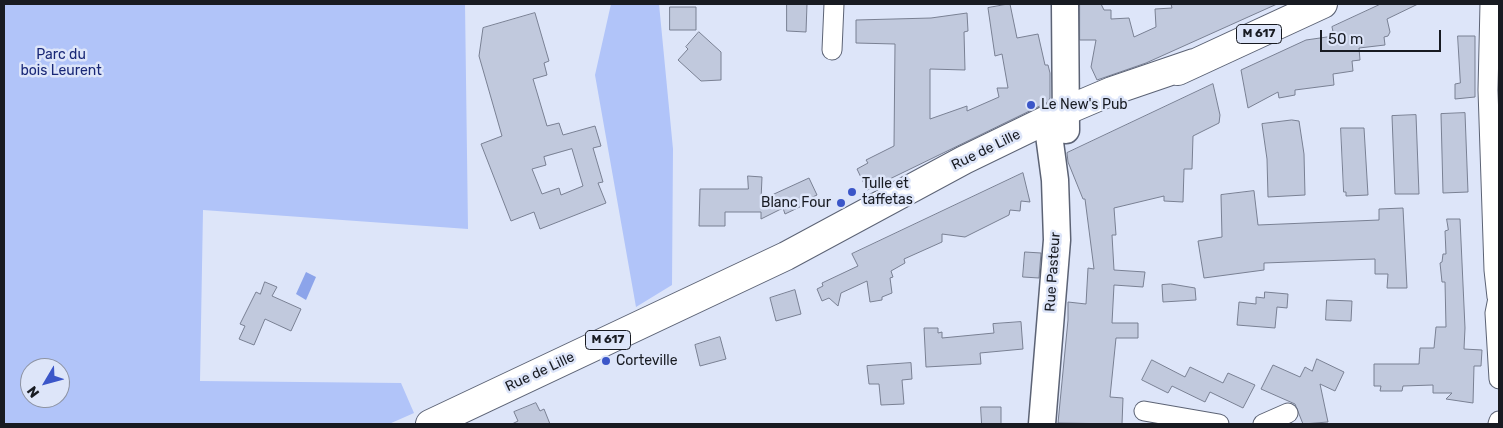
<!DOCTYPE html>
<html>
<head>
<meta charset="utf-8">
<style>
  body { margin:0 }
  #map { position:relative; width:1503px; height:428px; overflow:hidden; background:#dde5f9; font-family:Rubik,sans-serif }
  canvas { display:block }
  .frame { position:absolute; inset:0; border:5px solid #181b22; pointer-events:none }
  .north { position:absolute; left:20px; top:358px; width:50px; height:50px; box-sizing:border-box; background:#dde5f9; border:1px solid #8e94a3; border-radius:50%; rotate:233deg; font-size:14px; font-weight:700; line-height:20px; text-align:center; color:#181b22 }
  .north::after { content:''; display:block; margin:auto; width:18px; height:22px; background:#3b56c8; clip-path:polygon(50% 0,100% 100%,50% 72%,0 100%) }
  .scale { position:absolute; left:1320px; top:30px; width:121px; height:22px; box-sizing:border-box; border:2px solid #181b22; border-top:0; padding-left:6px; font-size:15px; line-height:18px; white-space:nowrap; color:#181b22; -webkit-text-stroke:4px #dde5f9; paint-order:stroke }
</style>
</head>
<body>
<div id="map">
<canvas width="1503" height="428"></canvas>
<div class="frame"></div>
<div class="north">N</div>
<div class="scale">50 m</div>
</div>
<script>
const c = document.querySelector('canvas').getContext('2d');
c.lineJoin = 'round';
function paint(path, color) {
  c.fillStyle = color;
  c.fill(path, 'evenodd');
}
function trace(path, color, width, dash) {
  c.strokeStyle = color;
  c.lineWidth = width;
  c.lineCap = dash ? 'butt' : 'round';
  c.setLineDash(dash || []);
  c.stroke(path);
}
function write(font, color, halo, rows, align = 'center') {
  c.font = font + ' Rubik,sans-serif';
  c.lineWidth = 5;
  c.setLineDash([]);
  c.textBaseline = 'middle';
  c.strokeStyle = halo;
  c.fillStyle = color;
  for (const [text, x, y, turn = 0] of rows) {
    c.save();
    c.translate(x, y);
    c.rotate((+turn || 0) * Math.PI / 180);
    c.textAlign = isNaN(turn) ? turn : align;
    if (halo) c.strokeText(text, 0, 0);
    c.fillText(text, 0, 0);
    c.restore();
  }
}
paint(new Path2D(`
  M4 4H465L468 229 203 210 200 381 401 383 414 413 389 424H4ZM30 368H60V398H30Z
  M611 4H659L673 149 672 285 636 307 595 75Z`), '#b1c4f9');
paint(new Path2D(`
  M306 272 316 277 306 300 296 294Z`), '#8ca4ea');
const building = new Path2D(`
  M787 4H807L806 32 787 31Z
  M1010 4 1017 38 1038 34 1045 65H1048L1050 73V98L1048 102 867 190 857 169 868 163 866 160 894 146 895 44 856 43V20L931 18 967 13 968 31 964 32 965 70 930 69V119L967 106V111L999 97 997 88H1008L1002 54 995 56 988 8Z
  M1080 4H1101L1104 10H1111V19L1129 18 1134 37 1156 27 1155 9 1172 8 1171 4H1277L1146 63 1097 80 1091 67 1096 40H1080Z
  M1381 4H1418L1387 19 1390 32 1388 36 1384 37 1385 45 1359 48 1360 60 1352 61 1353 71 1333 74 1334 85 1295 90V95L1279 98 1278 92 1248 108 1241 70 1306 40 1334 36 1332 27Z
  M670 7H696V30H670Z
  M535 13 549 61 544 63 547 75 533 79 547 126 559 123 563 135 595 126 601 146 593 148 603 182 598 183 606 203 540 229 534 212 511 221 481 144 502 136 479 56 483 28ZM572 149 583 186 561 195 559 188 542 194 532 169 546 165 544 157Z
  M699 32 721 52V80L701 81 678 60 688 49 686 47Z
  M1458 36H1475V97L1455 99V84L1460 83Z
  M1213 84 1220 115 1219 123 1193 136 1192 169H1184L1183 202 1164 201V196L1114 208 1116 235H1112L1114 270 1145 272 1143 287 1114 285 1112 323H1138V338H1116L1110 397 1123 398 1122 424 1058 423 1068 320V302L1086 304 1088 268 1094 269 1085 199H1083L1068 162 1067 153Z
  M1465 113 1468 192 1443 193 1441 114Z
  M1416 115 1419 194H1395L1392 116Z
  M1292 120 1299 121 1304 154 1305 195 1268 197 1267 159 1262 124Z
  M1341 128H1364L1368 195 1346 196V192H1344Z
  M1023 173 1030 202 1021 201 1020 211 1010 210 1009 215 965 237 942 234V242L904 259 905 263 891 271 893 277 890 278 892 293 882 297V300L870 302 867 281 841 293 838 306 829 298 822 301 817 289 823 286 822 283 858 266 852 254Z
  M748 176 762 177 761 200 809 178 817 195 804 201 806 204 785 214 783 208 761 219V212H725V226H699L700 189H748Z
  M1254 191 1258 225 1379 220V209L1403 208 1407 288H1387L1388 274H1375V259L1264 263V270L1204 278 1198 241 1222 237 1221 195Z
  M1447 219H1460L1465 328 1464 349 1482 350 1481 366H1474L1473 403 1446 399 1452 393H1433V385L1403 386 1402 391H1380L1381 386H1374V364H1419L1420 348H1434L1436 327H1446L1445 282H1442L1440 263 1442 262 1443 254H1446L1445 231 1448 230Z
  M1025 252 1041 253 1039 278 1023 277Z
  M265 282 277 287 272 296 301 309 291 331 265 319 254 345 239 339 245 326 240 324 256 292 260 294Z
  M1171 284 1195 288 1196 300 1163 302 1162 285Z
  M795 290 801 314 776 321 770 298Z
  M1265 292 1288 294 1287 308 1277 307 1275 328 1237 325 1239 302 1256 304V297L1264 298Z
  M1327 300 1352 301 1351 321 1326 320Z
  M1021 322 1023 349 980 353 981 364 926 367 924 328H938V333L942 332V338L994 333 993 324Z
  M720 337 726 359 700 366 695 345Z
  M1317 359 1344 372 1335 391 1320 384 1328 422 1303 424 1295 404 1261 389 1273 365 1300 377 1305 367 1312 371Z
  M1152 360 1185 377 1190 367 1223 383 1228 373 1255 385 1243 408 1210 392 1205 402 1172 386 1168 393 1142 380Z
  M911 363 912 379 902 380 904 404 881 405 879 384H869L867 366Z
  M536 403 540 411 544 409 550 424H512L518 421 514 412Z
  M981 407H1001V424H982Z`);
paint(building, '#c1c9dd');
trace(building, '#798093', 1);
const street = new Path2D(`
  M1490 4 1488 90 1494 270 1497 297
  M832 50 834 4
  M1499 293 1495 313 1499 379
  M1144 411 1219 424
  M1263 424 1288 413
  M1498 424 1499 421`);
const secondary = new Path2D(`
  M1065 4 1066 130
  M1042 424 1057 240 1055 180 1047 120`);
const primary = new Path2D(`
  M1178 71 1323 4
  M430 424 786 256 964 160 1065 111 1112 91 1194 63`);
trace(street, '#5c6375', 21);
trace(secondary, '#5c6375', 29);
trace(primary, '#5c6375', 30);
trace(street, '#fff', 19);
trace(secondary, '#fff', 26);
trace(primary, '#fff', 28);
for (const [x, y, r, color] of [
  [1031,105,5,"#3b56c8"],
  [852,192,5,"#3b56c8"],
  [841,203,5,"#3b56c8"],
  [606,361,5,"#3b56c8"]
]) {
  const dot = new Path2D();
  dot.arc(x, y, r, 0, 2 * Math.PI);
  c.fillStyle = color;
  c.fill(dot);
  trace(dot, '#dde5f9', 2);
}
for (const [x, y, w] of [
  [1259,34,45],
  [608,340,45]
]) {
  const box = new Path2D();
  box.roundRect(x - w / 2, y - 9.5, w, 19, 4);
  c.fillStyle = '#dde5f9';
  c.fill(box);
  trace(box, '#181b22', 1);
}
write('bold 12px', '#181b22', null, [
  ["M 617",1259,34],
  ["M 617",608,340]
]);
write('14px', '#192877', '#dde5f9', [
  ["Parc du",61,55],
  ["bois Leurent",61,71]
]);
write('14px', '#181b22', '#dde5f9', [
  ["Le New's Pub",1041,105],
  ["Tulle et",862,184],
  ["taffetas",862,200],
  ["Blanc Four",831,203,"right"],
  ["Corteville",616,361]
], 'left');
write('14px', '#181b22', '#dde5f9', [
  ["Rue de Lille",986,150,-26],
  ["Rue Pasteur",1053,272,-86],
  ["Rue de Lille",540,372,-25]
]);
</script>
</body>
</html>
